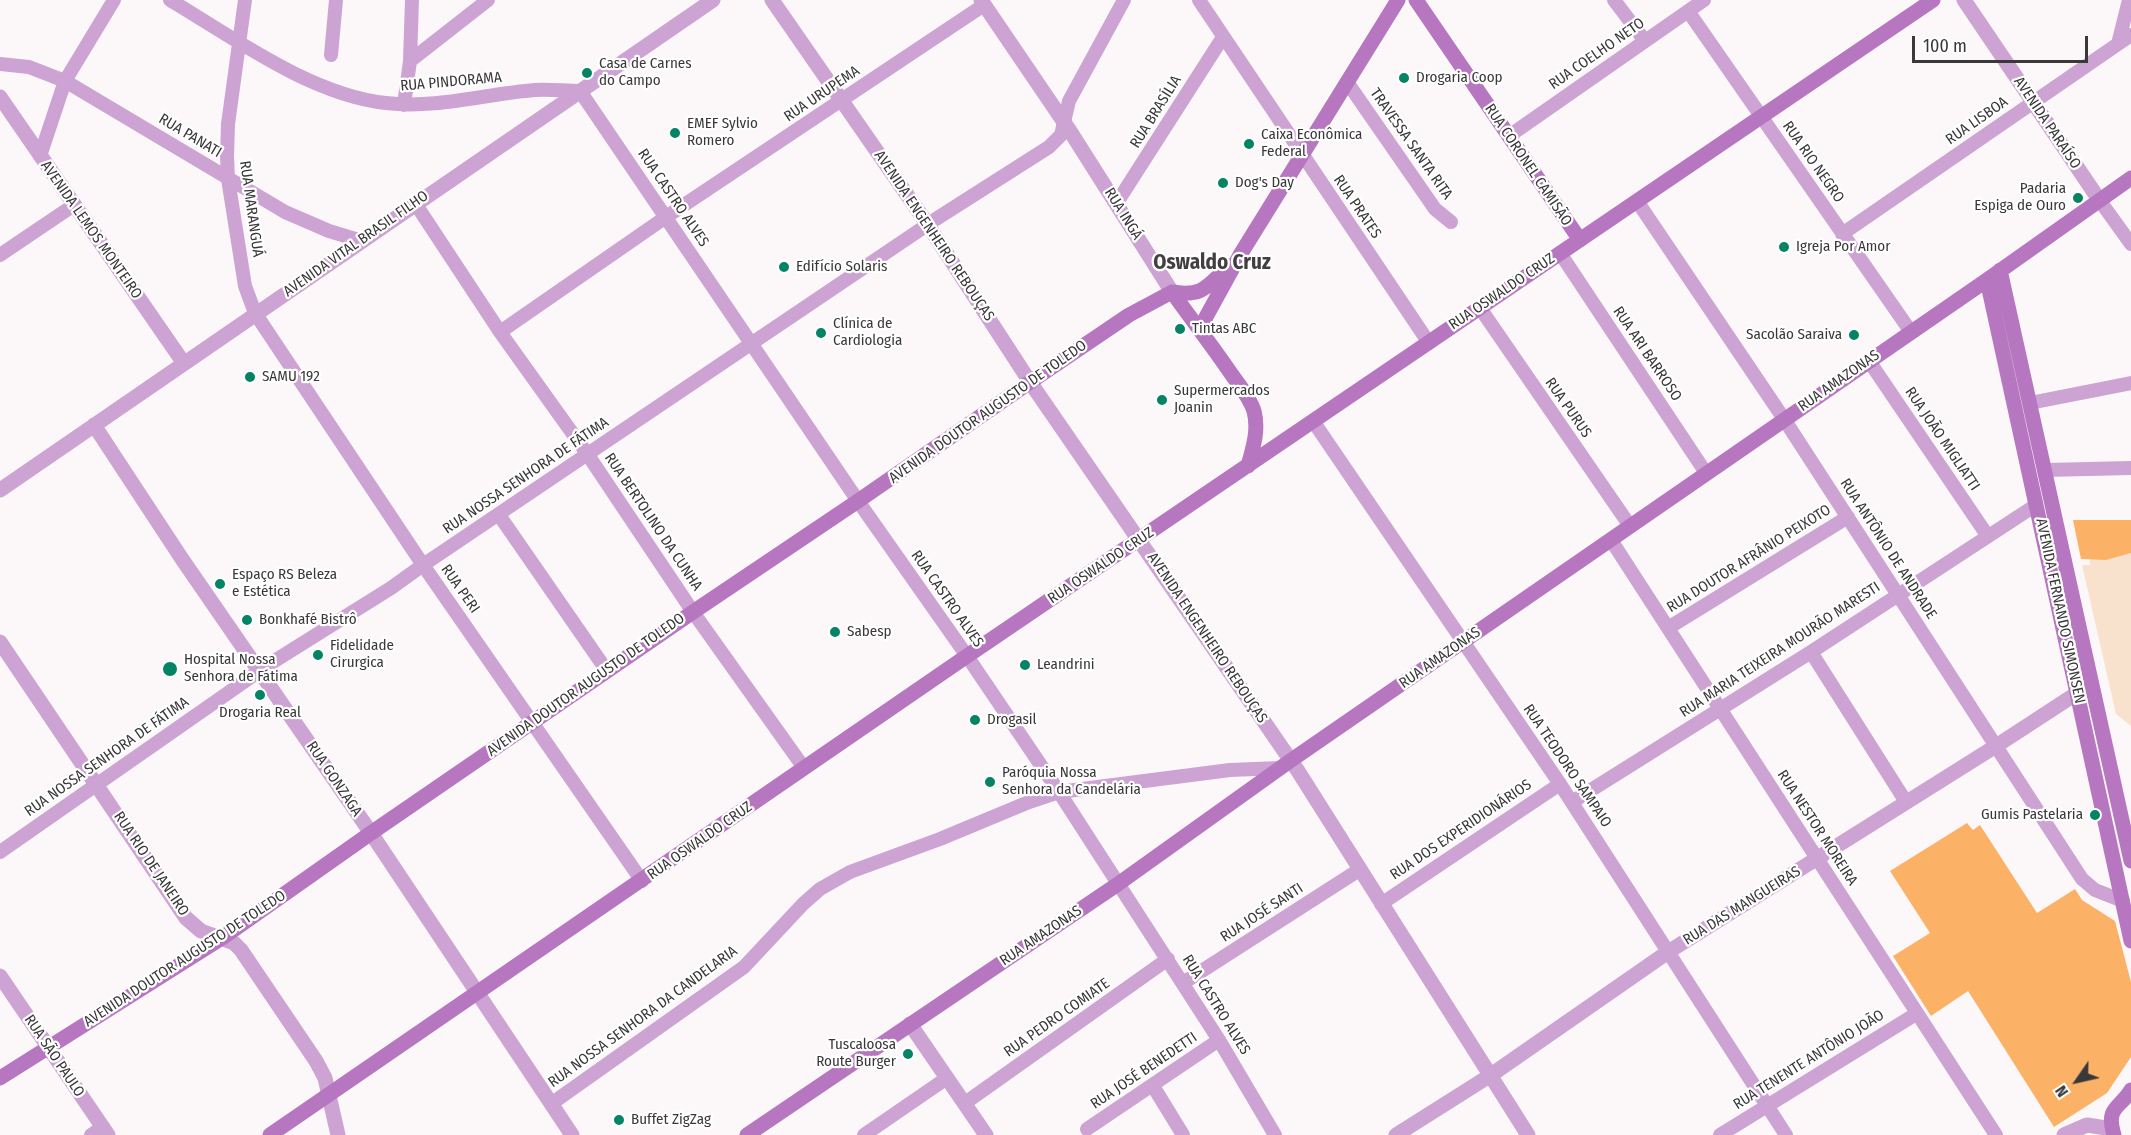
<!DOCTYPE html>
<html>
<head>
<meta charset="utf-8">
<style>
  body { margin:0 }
  #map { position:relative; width:2131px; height:1135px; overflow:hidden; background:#fcf8f9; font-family:"Fira Sans Condensed",sans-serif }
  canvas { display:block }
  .north { position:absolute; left:2047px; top:1051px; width:60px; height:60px; -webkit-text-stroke:4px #fff; paint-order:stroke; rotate:236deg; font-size:16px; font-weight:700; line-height:24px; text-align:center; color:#3a3939 }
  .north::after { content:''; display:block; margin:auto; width:21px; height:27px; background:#3a3939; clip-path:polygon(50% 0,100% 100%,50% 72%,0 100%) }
  .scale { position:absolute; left:1912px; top:36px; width:176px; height:27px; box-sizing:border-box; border:3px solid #3a3939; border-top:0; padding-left:8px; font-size:18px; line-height:21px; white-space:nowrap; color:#3a3939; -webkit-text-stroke:4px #fff; paint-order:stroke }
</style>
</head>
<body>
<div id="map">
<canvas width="2131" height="1135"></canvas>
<div class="north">N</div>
<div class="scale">100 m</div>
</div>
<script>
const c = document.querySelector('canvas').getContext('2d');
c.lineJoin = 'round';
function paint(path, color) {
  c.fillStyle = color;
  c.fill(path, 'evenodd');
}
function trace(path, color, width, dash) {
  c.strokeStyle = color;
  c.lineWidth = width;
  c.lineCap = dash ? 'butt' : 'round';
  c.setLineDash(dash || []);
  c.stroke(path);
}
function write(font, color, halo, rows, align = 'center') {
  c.font = font + ' "Fira Sans Condensed",sans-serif';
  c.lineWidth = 4.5;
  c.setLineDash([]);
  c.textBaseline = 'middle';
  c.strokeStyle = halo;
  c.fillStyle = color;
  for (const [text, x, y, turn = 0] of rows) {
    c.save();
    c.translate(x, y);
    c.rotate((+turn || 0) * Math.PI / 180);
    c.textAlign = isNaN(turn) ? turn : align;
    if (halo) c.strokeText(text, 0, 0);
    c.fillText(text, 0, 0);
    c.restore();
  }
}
paint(new Path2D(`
  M2131 520V726L2116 714 2082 565H2090V559H2081Z`), '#f9e2cd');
paint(new Path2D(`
  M2073 520H2131V553L2106 560 2081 559Z
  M1967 823 1973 830 1980 825 2037 913 2075 889 2082 900 2115 921 2131 982V1057L2107 1093 2054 1127 1968 991 1931 1016 1893 956 1930 933 1890 871Z`), '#fbb266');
trace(new Path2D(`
  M170 0C234 38 311 95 386 103 436 109 485 94 535 90 550 89 565 91 580 91L858 501 967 656 1059 792 1219 1040 1275 1135
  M245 0 228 124 227 156 228 179 245 286 255 313 423 565 642 881
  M1199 0 1429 343
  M1614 0 1645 41
  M1688 11 1911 332
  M2118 44 2129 0
  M331 55 336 0
  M410 61 488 0
  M0 64 29 67 65 81 285 212 329 231 362 241
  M1347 82 1435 209 1451 222
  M404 105 410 61 412 0
  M1509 136 1704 0
  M40 156 65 81 114 0
  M1637 201 1784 419 2082 879 2095 890 2123 901
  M2100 201 2131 244
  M415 203 500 332 588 455 693 612 804 768
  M1116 204 1223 37
  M1842 234 2131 35
  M1560 253 1706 473
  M0 255 74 205
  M1480 308 1630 526
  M500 332 666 217 984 5
  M1869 361 1987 535
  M2030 403 2131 383
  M1313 421 1560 784 1786 1135
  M2045 470 2131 468
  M499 515 607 671
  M1611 540 1996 1135
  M1668 628 1848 517
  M1811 652 1906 802
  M1572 802 1811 652 2036 505
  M0 852 268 665 391 588 423 565 936 219 1049 147 1061 135 1069 101 1124 0
  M1381 904 1560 784
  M1183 983 1359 870
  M1153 1086 1183 1135
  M965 1103 1168 959
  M551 1104 744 967 803 904 820 889 850 872 940 839 1029 802 1059 792 1230 770 1280 768
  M1087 1129 1219 1040
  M91 1135 103 1127
  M864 1135 947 1078
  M1720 1135 1916 1014`), '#cda3d4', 14);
trace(new Path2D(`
  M772 0 928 225 1030 382 1298 771 1528 1135
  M981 0 1070 131 1172 292
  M1964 0 2100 201
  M0 97 183 362
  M94 425 182 559 371 833 572 1135
  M0 490 713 0
  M0 642 186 918 201 931 234 943 241 950 316 1061 325 1078 338 1135
  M0 976 108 1135
  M910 1024 986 1135
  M1396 1135 1491 1075 1668 952 1996 746 2088 686
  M2064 1135 2087 1125 2112 1129`), '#cda3d4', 15);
trace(new Path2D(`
  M1416 0 1580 240
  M2000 270 2131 861
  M1987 280 2131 941
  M1172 292C1192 320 1213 347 1232 375 1240 386 1250 398 1254 411 1259 430 1253 448 1248 466
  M1172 292C1204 297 1207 286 1229 266
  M1203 332 1206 317 1240 255 1398 0
  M0 1078 222 938 371 833 693 612 858 501 1030 382 1129 315 1172 292
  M270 1135 967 656 1933 0
  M747 1135 1118 884 1290 761 1987 280 2131 178
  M2114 1135C2105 1106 2121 1108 2131 1090`), '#b677c0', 15);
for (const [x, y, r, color] of [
  [587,73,6,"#048365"],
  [1404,78,6,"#048365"],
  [675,133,6,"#048365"],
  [1249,144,6,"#048365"],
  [1223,183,6,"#048365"],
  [2078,198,6,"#048365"],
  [1784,247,6,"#048365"],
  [784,267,6,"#048365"],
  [1180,329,6,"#048365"],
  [821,333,6,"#048365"],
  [1854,335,6,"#048365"],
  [250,377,6,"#048365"],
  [1162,400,6,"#048365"],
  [220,584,6,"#048365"],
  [247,620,6,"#048365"],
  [835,632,6,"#048365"],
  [318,655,6,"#048365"],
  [1025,665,6,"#048365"],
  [170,669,8,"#048365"],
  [260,695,6,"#048365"],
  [975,720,6,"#048365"],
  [990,782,6,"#048365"],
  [2095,815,6,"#048365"],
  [908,1054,6,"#048365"],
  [619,1120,6,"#048365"]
]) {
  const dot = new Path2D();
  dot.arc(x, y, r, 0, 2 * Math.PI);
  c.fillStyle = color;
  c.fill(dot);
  trace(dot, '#fff', 2);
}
write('15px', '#3a3939', '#fff', [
  ["RUA COELHO NETO",1597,54,-35],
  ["RUA PINDORAMA",451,82,-5],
  ["RUA URUPEMA",822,94,-34],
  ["RUA BRASÍLIA",1156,112,-58],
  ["RUA LISBOA",1977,121,-35],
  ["AVENIDA PARAÍSO",2047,123,56],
  ["RUA PANATI",190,136,31],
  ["TRAVESSA SANTA RITA",1411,144,55],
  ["RUA RIO NEGRO",1813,162,55],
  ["RUA CORONEL CAMISÃO",1528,165,56],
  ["RUA CASTRO ALVES",673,198,56],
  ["RUA PRATES",1357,207,56],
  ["RUA MARANGUÁ",251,209,82],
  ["RUA INGÁ",1123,214,58],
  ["AVENIDA LEMOS MONTEIRO",91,230,55],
  ["AVENIDA ENGENHEIRO REBOUÇAS",934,236,56],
  ["AVENIDA VITAL BRASIL FILHO",356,244,-35],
  ["RUA OSWALDO CRUZ",1502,292,-34],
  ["RUA ARI BARROSO",1647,354,56],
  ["RUA AMAZONAS",1839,381,-35],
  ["RUA PURUS",1568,408,55],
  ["AVENIDA DOUTOR AUGUSTO DE TOLEDO",988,412,-35],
  ["RUA JOÃO MIGLIATTI",1942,439,56],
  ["RUA NOSSA SENHORA DE FÁTIMA",526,476,-34],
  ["RUA BERTOLINO DA CUNHA",653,522,56],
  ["RUA ANTÔNIO DE ANDRADE",1888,549,57],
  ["RUA DOUTOR AFRÂNIO PEIXOTO",1749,559,-32],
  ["RUA OSWALDO CRUZ",1101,566,-34],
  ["RUA PERI",460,589,55],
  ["RUA CASTRO ALVES",947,599,55],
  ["AVENIDA FERNANDO SIMONSEN",2060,611,78],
  ["AVENIDA ENGENHEIRO REBOUÇAS",1207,638,56],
  ["RUA MARIA TEIXEIRA MOURÃO MARESTI",1780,650,-33],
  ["RUA AMAZONAS",1440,658,-35],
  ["AVENIDA DOUTOR AUGUSTO DE TOLEDO",586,685,-35],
  ["RUA NOSSA SENHORA DE FÁTIMA",107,757,-35],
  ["RUA TEODORO SAMPAIO",1567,766,56],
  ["RUA GONZAGA",334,779,56],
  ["RUA NESTOR MOREIRA",1817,828,57],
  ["RUA DOS EXPERIDIONÁRIOS",1461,830,-34],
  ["RUA OSWALDO CRUZ",700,841,-35],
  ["RUA RIO DE JANEIRO",151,864,56],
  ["RUA DAS MANGUEIRAS",1742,906,-32],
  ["RUA JOSÉ SANTI",1262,913,-33],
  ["RUA AMAZONAS",1041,936,-34],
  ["AVENIDA DOUTOR AUGUSTO DE TOLEDO",185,959,-33],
  ["RUA CASTRO ALVES",1216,1005,58],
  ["RUA NOSSA SENHORA DA CANDELARIA",643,1017,-36],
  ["RUA PEDRO COMIATE",1057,1018,-35],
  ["RUA SÃO PAULO",54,1056,56],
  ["RUA TENENTE ANTÔNIO JOÃO",1809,1060,-32],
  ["RUA JOSÉ BENEDETTI",1144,1071,-34]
]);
write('15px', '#3a3939', '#fff', [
  ["Casa de Carnes",599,64],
  ["do Campo",599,81],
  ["Drogaria Coop",1416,78],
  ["EMEF Sylvio",687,124],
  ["Romero",687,141],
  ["Caixa Econômica",1261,135],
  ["Federal",1261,152],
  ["Dog's Day",1235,183],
  ["Padaria",2066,189,"right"],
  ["Espiga de Ouro",2066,206,"right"],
  ["Igreja Por Amor",1796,247],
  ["Edifício Solaris",796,267],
  ["Clínica de",833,324],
  ["Cardiologia",833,341],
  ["Tintas ABC",1192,329],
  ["Sacolão Saraiva",1842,335,"right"],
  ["SAMU 192",262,377],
  ["Supermercados",1174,391],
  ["Joanin",1174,408],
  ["Espaço RS Beleza",232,575],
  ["e Estética",232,592],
  ["Bonkhafé Bistrô",259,620],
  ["Sabesp",847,632],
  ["Fidelidade",330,646],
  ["Cirurgica",330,663],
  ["Hospital Nossa",184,660],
  ["Senhora de Fátima",184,677],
  ["Leandrini",1037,665],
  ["Drogaria Real",260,713,"center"],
  ["Drogasil",987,720],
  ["Paróquia Nossa",1002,773],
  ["Senhora da Candelária",1002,790],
  ["Gumis Pastelaria",2083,815,"right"],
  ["Tuscaloosa",896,1045,"right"],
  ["Route Burger",896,1062,"right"],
  ["Buffet ZigZag",631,1120]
], 'left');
write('bold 21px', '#423f40', '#fff', [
  ["Oswaldo Cruz",1212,263]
]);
</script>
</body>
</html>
